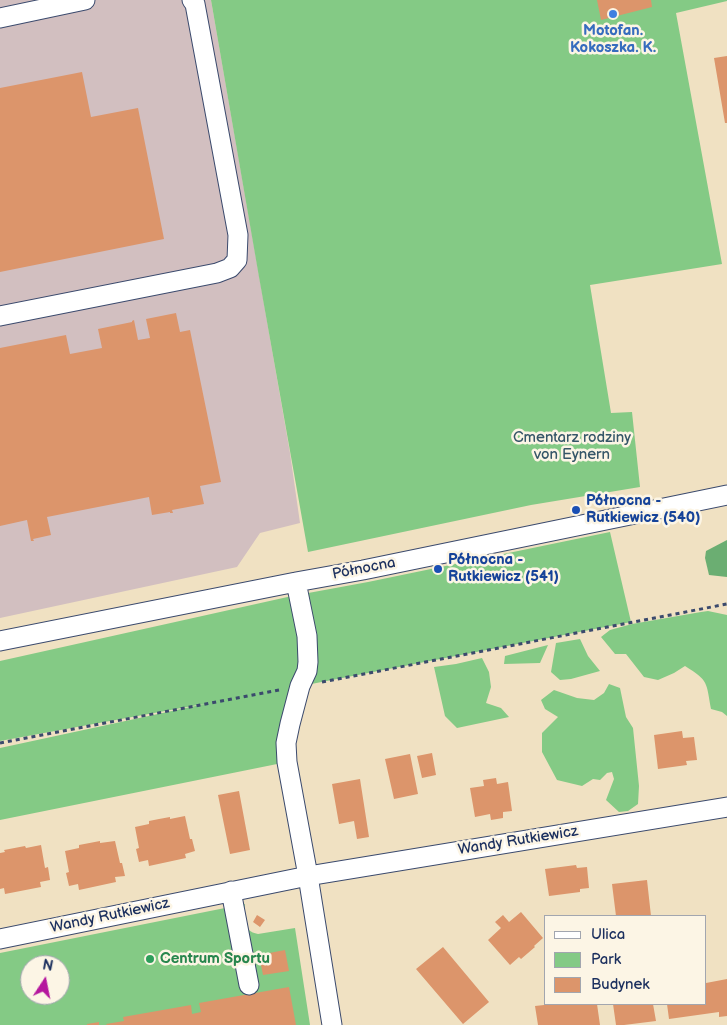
<!DOCTYPE html>
<html>
<head>
<meta charset="utf-8">
<style>
  body { margin:0 }
  #map { position:relative; width:727px; height:1025px; overflow:hidden; background:#f0e1c2; font-family:"Balsamiq Sans",sans-serif }
  canvas { display:block }
  .legend { position:absolute; left:544px; top:915px; width:162px; height:90px; box-sizing:border-box; background:#fcf5e5; border:1px solid #a2a6af; margin:0; padding:6px 9px; list-style:none; font-size:15px; color:#1b2f5e }
  .legend li { display:flex; align-items:center; gap:10px; height:25px }
  .legend b { width:25px; border:1px solid #a2a6af }
  .north { position:absolute; left:20px; top:955px; width:50px; height:50px; box-sizing:border-box; background:#fcf5e5; border:1px solid #a2a6af; border-radius:50%; rotate:11deg; font-size:14px; font-weight:700; line-height:20px; text-align:center; color:#1b2f5e }
  .north::after { content:''; display:block; margin:auto; width:18px; height:22px; background:#b5179e; clip-path:polygon(50% 0,100% 100%,50% 72%,0 100%) }
</style>
</head>
<body>
<div id="map">
<canvas width="727" height="1025"></canvas>
<ul class="legend">
<li><b style="height:6px;background:#fff"></b>Ulica</li>
<li><b style="height:14px;background:#84ca85"></b>Park</li>
<li><b style="height:14px;background:#dc956b"></b>Budynek</li>
</ul>
<div class="north">N</div>
</div>
<script>
const c = document.querySelector('canvas').getContext('2d');
c.lineJoin = 'round';
function paint(path, color) {
  c.fillStyle = color;
  c.fill(path, 'evenodd');
}
function trace(path, color, width, dash) {
  c.strokeStyle = color;
  c.lineWidth = width;
  c.lineCap = dash ? 'butt' : 'round';
  c.setLineDash(dash || []);
  c.stroke(path);
}
function write(font, color, halo, rows, align = 'center') {
  c.font = font + ' "Balsamiq Sans",sans-serif';
  c.lineWidth = 5;
  c.setLineDash([]);
  c.textBaseline = 'middle';
  c.strokeStyle = halo;
  c.fillStyle = color;
  for (const [text, x, y, turn = 0] of rows) {
    c.save();
    c.translate(x, y);
    c.rotate((+turn || 0) * Math.PI / 180);
    c.textAlign = isNaN(turn) ? turn : align;
    if (halo) c.strokeText(text, 0, 0);
    c.fillText(text, 0, 0);
    c.restore();
  }
}
paint(new Path2D(`
  M0 0H211L290 453 300 523 260 533 237 567 0 618Z`), '#d2bfc0');
paint(new Path2D(`
  M211 0H727V1L676 13 722 264 590 285 611 413 632 412 640 487 531 505 308 552 259 277Z
  M610 532 631 622 301 686 287 762 0 820V748L209 703 0 741V661L292 596 368 582Z
  M708 611 727 615V716L722 712 711 709C706 682 709 681 685 666L674 673 658 680 644 677 626 654H615L601 637 610 630 632 624 701 612Z
  M580 639 588 656 600 671 571 679 560 680 551 672 556 643Z
  M548 645 540 663 504 664 505 656Z
  M482 658 489 672 491 687 486 703 501 708 509 717 457 728 445 716 434 667 456 664Z
  M609 684 620 688 626 717 633 728 639 786 638 804 628 811 619 812 606 800 614 779 612 772 607 773 600 780 593 779 582 786 557 780 542 752V733L558 717 545 709 541 700 554 690 577 698 594 700 604 693Z
  M245 904C243 917 242 931 258 934L295 928 310 1025H0V953ZM30 965H60V995H30Z`), '#84ca85');
paint(new Path2D(`
  M727 540V577L709 575 705 558 706 551Z`), '#6bae72');
paint(new Path2D(`
  M597 0H651L652 7 601 20Z
  M727 56V123H725L714 58Z
  M82 72 91 117 138 108 164 239 0 272V88Z
  M176 313 180 332 190 330 221 482 200 486 204 504 172 510 173 513H170V512L152 515 149 497 47 517 51 535 33 539 34 541H31L27 520 0 526V348L66 335 70 354 102 348 98 329 132 322V321L134 320 138 340 150 338 146 319Z
  M682 731 683 738 694 737 697 760 686 761 687 765 658 769 654 735Z
  M432 753 436 775 422 778 417 756Z
  M410 754 418 794 394 799 385 759Z
  M496 778 497 784 508 782 512 811 503 812V818L491 820 490 814 475 817 470 788 484 786 483 780Z
  M360 779 369 837 357 839 354 821 339 824 332 784Z
  M239 791 250 850 230 854 218 795Z
  M185 816 190 839H192L195 851 185 854 186 858 149 866 148 860 139 862 136 849 139 848 135 827 149 824V821L159 819 170 817V819Z
  M100 841V843L115 841 120 863H122L125 876 115 877 116 882 79 890 78 884 69 886 66 873 69 872 65 851 79 848V845Z
  M41 845 45 868 48 867 50 880 40 882 41 887 5 894 4 888 0 889V853L5 852 4 850 25 846 26 848Z
  M576 865 577 868 587 867 589 888 580 889V892L549 896 545 869Z
  M647 880 651 916H616L612 884Z
  M521 912 543 938 534 946 535 947 521 959 519 957 510 965 488 940 501 928 495 922 503 915 509 922Z
  M257 915 265 920 260 927 253 922Z
  M443 947 489 1002 463 1024 416 969Z
  M285 950 289 971 263 975 259 955Z
  M727 979V1016L719 1017V1012L669 1019 667 1004H706V983Z
  M289 987 296 1025H107L106 1024 124 1021 123 1017 191 1005 192 1014 201 1012 199 1003Z
  M553 1004H597L600 1025H538L535 1006Z
  M613 1004H653L656 1021 624 1025H616Z
  M99 1022V1025H87V1024Z`), '#dc956b');
const minor = new Path2D(`
  M0 18 85 0
  M0 316 217 273 230 268 237 260 238 235 195 4 192 0
  M0 641 296 582 363 570 727 495
  M231 891 249 985
  M0 939 308 876 287 762 286 743 290 724 300 686 307 671 308 662 307 636 296 582
  M332 1025 308 876 727 807`);
trace(minor, '#3b4a6d', 21);
trace(new Path2D(`
  M322 682 727 604
  M0 743 279 690`), '#3b4a6d', 3, [4, 4]);
trace(minor, '#fff', 19);
for (const [x, y, r, color] of [
  [613,14,5,"#3f7fe0"],
  [576,510,5,"#1a4fb4"],
  [438,569,5,"#1a4fb4"],
  [150,959,5,"#2e9e5b"]
]) {
  const dot = new Path2D();
  dot.arc(x, y, r, 0, 2 * Math.PI);
  c.fillStyle = color;
  c.fill(dot);
  trace(dot, '#fcf5e5', 2);
}
write('bold 15px', '#366cbe', '#fcf5e5', [
  ["Motofan.",613,31],
  ["Kokoszka. K.",613,48]
]);
write('15px', '#355668', '#fcf5e5', [
  ["Cmentarz rodziny",572,438],
  ["von Eynern",572,455]
]);
write('bold 15px', '#164399', '#fcf5e5', [
  ["Północna -",586,501],
  ["Rutkiewicz (540)",586,518],
  ["Północna -",448,560],
  ["Rutkiewicz (541)",448,577]
], 'left');
write('15px', '#1b2f5e', '#fcf5e5', [
  ["Północna",364,569,-11],
  ["Wandy Rutkiewicz",518,841,-9],
  ["Wandy Rutkiewicz",110,916,-12]
]);
write('bold 15px', '#27864d', '#fcf5e5', [
  ["Centrum Sportu",160,959]
], 'left');
</script>
</body>
</html>
